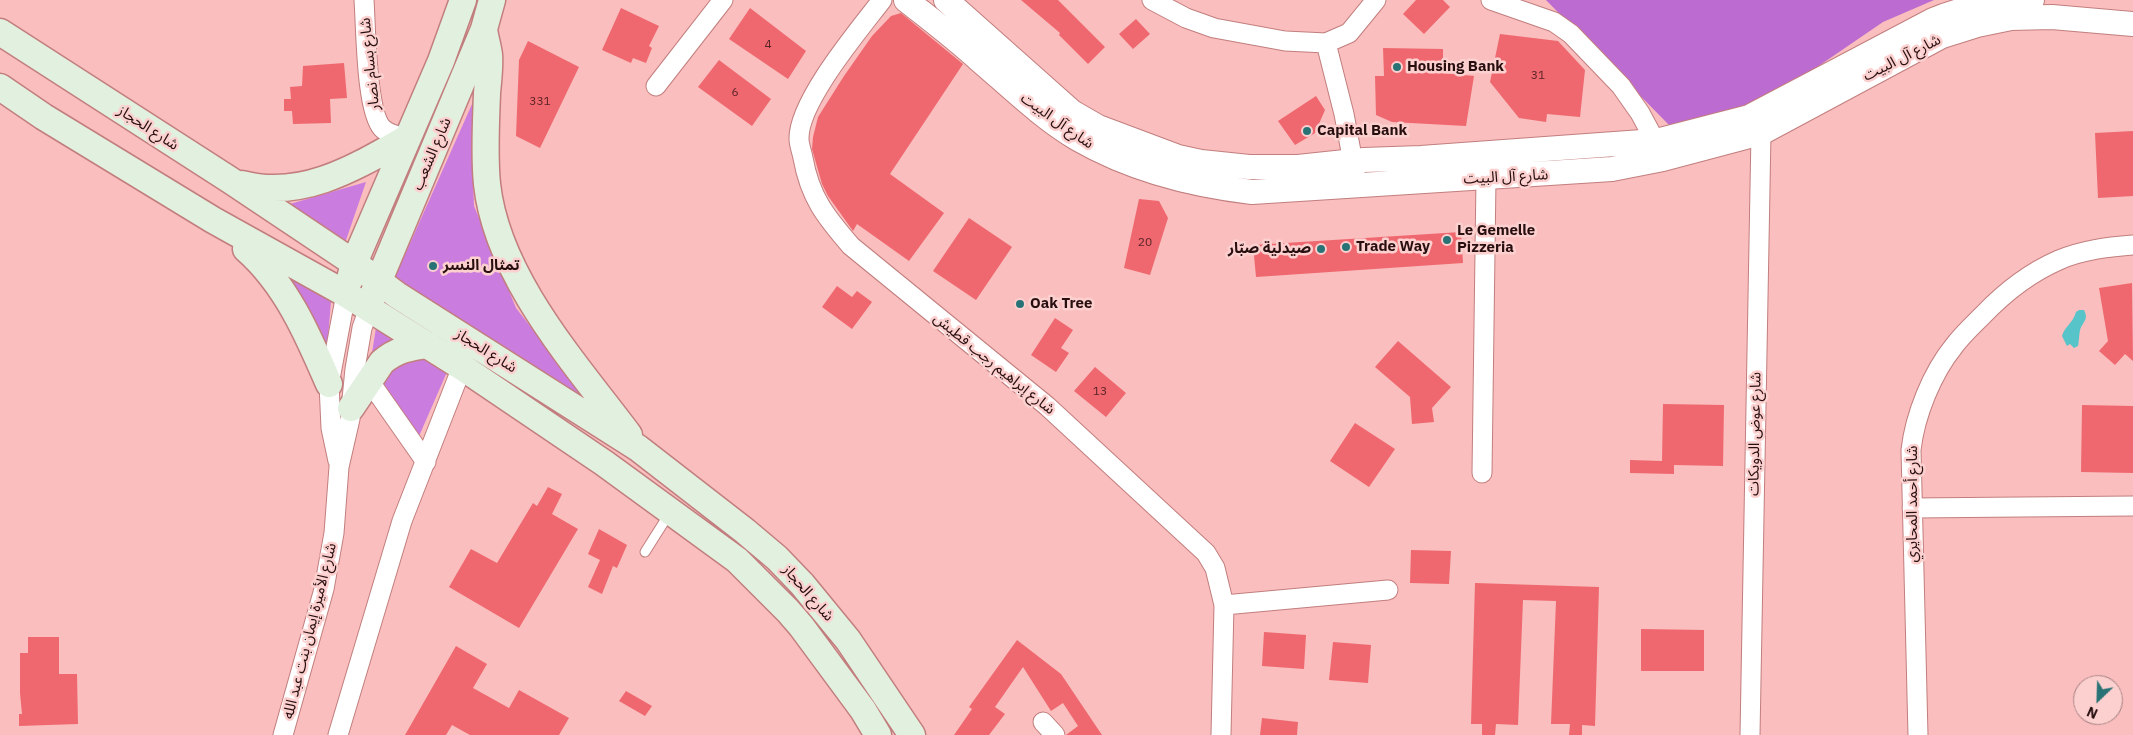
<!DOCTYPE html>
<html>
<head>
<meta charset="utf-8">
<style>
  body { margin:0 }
  #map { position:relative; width:2133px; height:735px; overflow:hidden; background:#f9bebd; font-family:"IBM Plex Sans",sans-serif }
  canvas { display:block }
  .north { position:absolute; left:2073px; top:675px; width:50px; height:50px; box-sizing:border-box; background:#fcd0cf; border:1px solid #a78282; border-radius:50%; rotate:204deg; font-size:14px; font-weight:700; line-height:20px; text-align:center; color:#270e0f }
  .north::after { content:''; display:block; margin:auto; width:18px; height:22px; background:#297376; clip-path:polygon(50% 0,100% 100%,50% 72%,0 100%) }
</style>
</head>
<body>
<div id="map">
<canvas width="2133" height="735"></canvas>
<div class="north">N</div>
</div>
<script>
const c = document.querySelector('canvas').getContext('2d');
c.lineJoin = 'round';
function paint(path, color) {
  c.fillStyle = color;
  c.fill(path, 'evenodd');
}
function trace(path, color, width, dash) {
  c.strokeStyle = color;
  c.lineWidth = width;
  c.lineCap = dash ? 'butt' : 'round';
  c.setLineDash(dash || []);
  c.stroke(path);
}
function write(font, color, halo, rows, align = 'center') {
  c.font = font + ' "IBM Plex Sans","Noto Sans Arabic",sans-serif';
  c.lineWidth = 5;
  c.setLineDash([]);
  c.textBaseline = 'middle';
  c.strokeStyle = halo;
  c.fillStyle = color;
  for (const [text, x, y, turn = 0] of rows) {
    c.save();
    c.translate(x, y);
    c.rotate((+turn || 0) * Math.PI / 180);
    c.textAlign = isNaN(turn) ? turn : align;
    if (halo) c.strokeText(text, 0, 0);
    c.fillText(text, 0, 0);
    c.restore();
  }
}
paint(new Path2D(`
  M477 93 472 150 474 206 516 308 596 411 395 277Z
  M366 182 345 243 283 206Z
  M276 268 331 301 327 351 314 318Z
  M376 328 395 340 371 359Z
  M420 355 447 372 416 443 380 391C390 370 396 360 420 355Z`), '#cb7cdf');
paint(new Path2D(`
  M1546 0H1934L1883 22 1741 119 1670 126Z`), '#bc6bd0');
paint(new Path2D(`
  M2079 310H2084C2089 320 2083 321 2080 330 2079 336 2079 341 2078 346L2074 348 2070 344 2067 346 2062 336C2065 326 2073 323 2076 312Z`), '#56c4c9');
paint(new Path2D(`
  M1021 0H1058L1105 47 1088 64 1059 35 1060 33Z
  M1416 0H1443L1450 7 1424 34 1403 14Z
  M621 8 659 26 649 46 652 48 646 63 633 58 631 63 602 50Z
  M750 8 806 51 788 79 729 39Z
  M901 13 963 64 890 174 944 213 909 261 857 224 853 231 828 196 822 184 812 149 813 137 818 117 844 76 872 36 891 16Z
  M1136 19 1150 34 1133 49 1119 34Z
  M1500 34 1558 41 1585 70 1580 117 1547 114 1546 122 1519 118 1490 82Z
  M528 41 579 67 540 148 516 136 519 60Z
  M1383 48 1443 49V73L1474 76 1466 126 1392 122 1376 115 1375 76H1384Z
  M719 60 771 99 752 126 698 87Z
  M344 63 347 98 330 99 331 123 293 124 292 111H284V99H291L290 87 302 86 303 66Z
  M1316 96 1325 110 1315 133 1295 145 1278 121Z
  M2133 131V196L2098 198 2095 133Z
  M1139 199 1159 201 1168 218 1150 275 1124 268Z
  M969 218 1012 247 976 300 933 271Z
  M1461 232 1463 263 1256 277 1253 245Z
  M2132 283 2133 361 2125 354 2115 365 2099 351 2108 341 2099 288Z
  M837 286 852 297 857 291 872 302 852 329 822 307Z
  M1055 318 1073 330 1061 348 1069 353 1056 372 1031 355Z
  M1398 341 1451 387 1432 408 1434 422 1412 424 1410 397 1375 367Z
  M1095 367 1126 393 1106 417 1074 391Z
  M1663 404 1724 405 1723 466 1674 465V474L1630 473V460L1662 461Z
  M2082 405 2133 406V473L2081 472Z
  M1355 423 1395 449 1369 487 1330 461Z
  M548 487 562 494 552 514 578 529 519 628 449 587 471 549 497 563 533 503 537 506Z
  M599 529 627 545 617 568 613 566 602 594 588 587 600 560 588 554Z
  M1411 550 1451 551 1449 584 1410 583Z
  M1475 583 1599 587 1595 726 1582 725V735H1569L1570 724H1551L1556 601 1523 600 1518 725 1496 724 1495 735H1482V724H1471Z
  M1641 629 1704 630V671H1641Z
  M1264 632 1306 635 1304 669 1262 666Z
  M28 637H59V674H77L78 724 19 726V714H22L20 693V653H28Z
  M1017 640 1061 674 1102 735H1066L1078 726 1063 703 1051 711 1023 667 995 707 1005 714 989 735H954L972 709 969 707Z
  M1333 642 1371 645 1368 683 1329 680Z
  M456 646 487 664 473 688 509 708 519 690 569 718 559 735H470L452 725 446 735H405Z
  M626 691 652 706 645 716 619 701Z
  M1262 718 1298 722 1297 735H1260Z`), '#ef686f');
const service = new Path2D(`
  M645 552 669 514`);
const minor = new Path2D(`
  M364 0C366 28 366 110 382 128 389 135 398 136 407 138
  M882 0C859 30 798 102 799 139 799 145 802 152 803 158 810 197 825 216 851 246L1047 406 1206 553 1215 568 1224 605 1221 735
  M1152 0 1186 18 1214 28 1285 41 1326 43 1349 33 1376 0
  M1491 0 1554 22 1571 34 1621 86 1640 113 1661 152
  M1326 43 1344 114 1355 173
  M656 86 723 0
  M370 382 426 462
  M338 461 331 428 329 384 346 294
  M1482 473 1486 178
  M1912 508 2133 506
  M1224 605 1388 590
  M1043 722 1055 735
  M283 735 324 589 334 533 339 467 350 419 355 369 362 328 369 308
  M338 735 402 521 462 367
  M1750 735 1761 133
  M1918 735 1911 450C1915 415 1932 373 1954 346 1962 335 1973 325 1983 315 2005 292 2029 273 2059 260 2082 250 2108 247 2133 245`);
const tertiary = new Path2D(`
  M906 0C930 19 954 37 977 58 1010 86 1041 117 1078 139 1132 170 1191 185 1252 192L1612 169 1663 159 1761 133 1942 36 1977 25 2011 18 2052 17 2133 24
  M946 0 1072 112 1098 127 1178 157 1201 162 1249 167H1298L1364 160 1421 158 1656 141 1749 117 1933 20C1965 7 1997 1 2032 0`);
const secondary = new Path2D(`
  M484 29C485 38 488 46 489 55 490 67 488 81 487 93 486 123 484 154 487 184 497 277 575 363 629 435
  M0 32 230 180 354 263 397 295 638 448 745 531 777 558 802 584 848 640 912 735
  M0 87 44 117 213 220 346 294 462 367 604 463 737 560 788 611 801 626 863 710 878 735
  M242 184C303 200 356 167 407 138
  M246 249C286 284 308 335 329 384
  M350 279 354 263 441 61 463 0
  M372 297 484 29 492 0
  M351 408 382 362C396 350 410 347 428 345`);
trace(service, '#c27e7e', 11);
trace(minor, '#c27e7e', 21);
trace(tertiary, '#c27e7e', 26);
trace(secondary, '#c27e7e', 29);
trace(service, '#fff', 9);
trace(minor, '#fff', 19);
trace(tertiary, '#fff', 24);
trace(secondary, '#e2f1df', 26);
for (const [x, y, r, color] of [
  [1397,67,5,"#297376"],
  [1307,131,5,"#297376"],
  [1447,240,5,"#297376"],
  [1346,247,5,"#297376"],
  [1321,249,5,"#297376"],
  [433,266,5,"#297376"],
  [1020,304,5,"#297376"]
]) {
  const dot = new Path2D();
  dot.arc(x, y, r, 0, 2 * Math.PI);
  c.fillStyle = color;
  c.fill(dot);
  trace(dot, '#fcd0cf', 2);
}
write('12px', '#592427', null, [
  ["4",768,45],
  ["31",1538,76],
  ["6",735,93],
  ["331",540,102],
  ["20",1145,243],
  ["13",1100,392]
]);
write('15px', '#270e0f', '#fcd0cf', [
  ["شارع آل البيت",1902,58,-27],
  ["شارع بسام نصار",370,64,-96],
  ["شارع آل البيت",1057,121,35],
  ["شارع الحجاز",148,128,33],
  ["شارع الشعب",432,154,-67],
  ["شارع آل البيت",1506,177,-3],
  ["شارع الحجاز",486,351,32],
  ["شارع إبراهيم رجب قطيش",994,364,39],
  ["شارع عوض الدويكات",1755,434,-89],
  ["شارع أحمد المحايري",1913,504,-90],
  ["شارع الحجاز",808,593,49],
  ["شارع الأميرة إيمان بنت عبد الله",310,631,-76]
]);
write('bold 15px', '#270e0f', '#fcd0cf', [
  ["Housing Bank",1407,67],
  ["Capital Bank",1317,131],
  ["Le Gemelle",1457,231],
  ["Pizzeria",1457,248],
  ["Trade Way",1356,247],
  ["صيدلية صبّار",1311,249,"right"],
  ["تمثال النسر",443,266],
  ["Oak Tree",1030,304]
], 'left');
</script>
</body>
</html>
